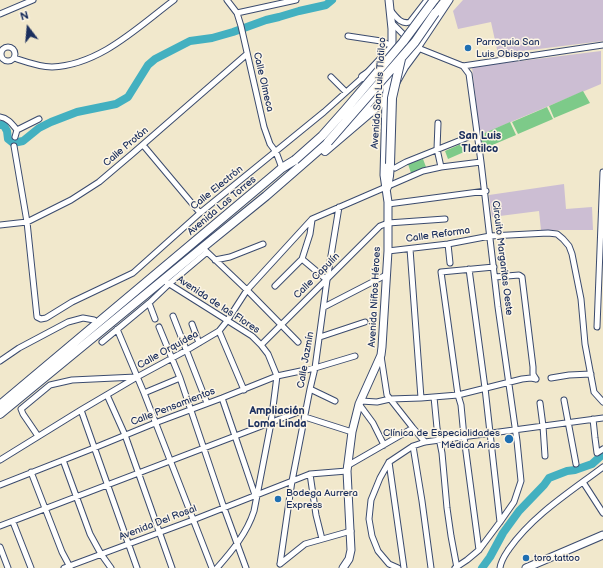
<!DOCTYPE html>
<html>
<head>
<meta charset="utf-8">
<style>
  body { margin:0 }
  #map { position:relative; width:603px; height:568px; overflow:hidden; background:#f1e8cc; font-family:"Balsamiq Sans",sans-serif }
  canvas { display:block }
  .north { position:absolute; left:8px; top:8px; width:40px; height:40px; -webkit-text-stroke:3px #fcf5e5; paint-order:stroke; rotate:344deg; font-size:11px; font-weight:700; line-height:16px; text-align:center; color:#1b2f5e }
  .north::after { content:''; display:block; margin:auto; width:14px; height:18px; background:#1b2f5e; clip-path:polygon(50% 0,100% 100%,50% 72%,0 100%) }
</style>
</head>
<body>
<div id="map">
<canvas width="603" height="568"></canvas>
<div class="north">N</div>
</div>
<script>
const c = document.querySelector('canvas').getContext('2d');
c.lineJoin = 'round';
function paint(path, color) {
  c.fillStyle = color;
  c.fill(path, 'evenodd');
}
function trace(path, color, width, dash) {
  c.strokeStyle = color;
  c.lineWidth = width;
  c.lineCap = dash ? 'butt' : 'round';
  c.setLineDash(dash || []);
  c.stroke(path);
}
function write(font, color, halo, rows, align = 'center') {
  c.font = font + ' "Balsamiq Sans",sans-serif';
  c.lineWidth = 3;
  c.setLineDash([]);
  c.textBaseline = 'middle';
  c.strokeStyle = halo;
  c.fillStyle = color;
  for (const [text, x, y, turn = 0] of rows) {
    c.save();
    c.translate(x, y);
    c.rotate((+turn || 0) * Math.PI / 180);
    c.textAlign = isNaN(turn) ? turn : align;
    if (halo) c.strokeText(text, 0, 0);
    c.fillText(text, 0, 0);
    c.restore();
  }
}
paint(new Path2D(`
  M463 0H603V41L498 54 491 22 458 29 453 11Z
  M601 51V84L480 135 472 67Z
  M564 184 566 209 592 207 593 230H541L539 211 492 217 489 195Z`), '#ccbed3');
paint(new Path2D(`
  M583 91 590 103 554 118 549 106Z
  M547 107 553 119 518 134 512 122Z
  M510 122 516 135 483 149 480 135Z
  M461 144 464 152 448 159 445 151Z
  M423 159 426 167 411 173 408 164Z`), '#7dca89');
trace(new Path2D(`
  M0 125 3 124 7 131 8 139 13 143 23 141 39 128 51 122 77 112 116 104 128 97 148 65 155 59 190 41 212 38 233 32 266 20 279 17 299 11 326 5 332 0
  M482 568 490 557 503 533 519 511 544 485 549 478 567 471 575 470 592 464 603 454`), '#43b0c0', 8);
const minor = new Path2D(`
  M227 0 237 13 241 26 264 127 270 144 276 152 282 168
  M391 11C396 17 401 25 410 22L427 0
  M237 13 296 0
  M0 14 33 0
  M392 23 405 36 418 48 463 66 603 45
  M1 54a7 7 0 1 1 14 0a7 7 0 1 1-14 0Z
  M418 48 450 0
  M14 58C26 62 39 67 52 67 100 65 138 27 174 0
  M331 77 346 92
  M0 117C8 118 12 124 17 130
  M438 123 437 149 441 167
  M17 130 39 119
  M15 137 17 130
  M143 145 200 213
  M14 146 27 222 37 317 41 319 46 318 72 302 133 273 200 213 324 112 363 77 392 46 381 41 348 36
  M395 168 406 162 466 138
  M388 204 486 191
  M0 225 27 222 71 200 99 182 132 154 247 54
  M448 244 450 263
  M410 249 421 398
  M206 251 247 290 298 342
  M388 251 448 244 490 236 548 233 557 234 563 239 569 246 572 254 581 299 585 344 594 392 603 402
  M302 259 327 280
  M215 260 230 257 263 244
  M469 269 485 388 500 522
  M495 277 519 275 522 277 533 367V374L536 379
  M163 280 252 336 261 345 268 354 277 376 271 423 254 511C247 533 232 551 217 568
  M275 286 302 259 310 234 312 220
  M149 303 155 319
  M324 307 386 275
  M173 316 207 403
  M192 324 199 343
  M159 327 180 378 224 508 246 568
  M597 327 603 172
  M117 329 144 393 212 568
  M219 331 244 390
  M320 337 365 322
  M102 342 149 303 169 284 207 252
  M261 345 380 226 388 223 445 219
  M381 356 387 395 413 428 425 442
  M0 361 19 348 68 322 83 318 94 320
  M551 378 569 375 591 374
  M310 389 335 401
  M144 393 180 378
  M107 395 125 435 172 568
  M434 397 437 428 442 453 447 508 451 536 457 568
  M222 398 235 436 255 495
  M564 400 576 464
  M361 401 377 402 390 399 421 398 458 395 522 379 531 378 536 379
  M540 403 543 426 545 456
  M359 404 373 423 384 445
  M81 410 137 568
  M305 417 352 432
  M593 419 595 438 597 453 603 449
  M38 436 23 414 21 409 50 385 72 380 136 377
  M413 446 422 501 431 568
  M0 460 81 410 137 377 187 350 219 331 227 321 247 290 312 219 423 171 441 167 481 162
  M63 460 90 534 101 554 111 568
  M389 462 404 568
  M347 466 413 428
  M31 472 62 552 70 567
  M310 474 316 515 322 539
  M583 482 603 513
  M0 485 94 448 155 423 222 398 277 376 315 368 355 356
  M13 522 31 568
  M0 526 306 409
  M0 547 8 568
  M479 550 464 437 461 405 458 395 441 272 494 267
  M280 564 292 481 310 389 315 368 327 280 339 207
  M280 564 305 544 351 531
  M64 568 193 520 310 474 347 471
  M398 568 389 564 378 551 372 536 369 519 371 500 380 478 389 462 413 446 425 442 603 418
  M455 568 467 560 479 550 500 522 514 502 521 481 517 441 498 307 481 162 469 74 463 66
  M500 568C501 560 505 555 509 549 533 515 570 492 603 467`);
const major = new Path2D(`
  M343 568 349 559 351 550 347 471 352 432 359 404 381 355 382 347 388 251V202L384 175 386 99 392 46V29L389 0
  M526 568 603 535`);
const highway = new Path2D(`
  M435 13 446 0
  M352 123 379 90C382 83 383 76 376 71H372L363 77
  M325 151 386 99 404 67 418 48
  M387 187 389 176 390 164
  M0 405 275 174 282 168 295 160
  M0 414 202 248 266 196 328 142`);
trace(minor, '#3b4b6e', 7);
trace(major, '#3b4b6e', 9);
trace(highway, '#3b4b6e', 10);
trace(minor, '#fff', 5);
trace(major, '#fff', 7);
trace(highway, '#fff', 8);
const highwayBridge = new Path2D(`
  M328 142 415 42 435 13
  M295 160 322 136 346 109 403 42 434 0
  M390 164 392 98 401 59`);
trace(highwayBridge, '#3b4b6e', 10, []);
trace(highwayBridge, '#fff', 8);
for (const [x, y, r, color] of [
  [468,48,4,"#1f6fb2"],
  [509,439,5,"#1f6fb2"],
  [278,499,4,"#1f6fb2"],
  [526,558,4,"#1f6fb2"]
]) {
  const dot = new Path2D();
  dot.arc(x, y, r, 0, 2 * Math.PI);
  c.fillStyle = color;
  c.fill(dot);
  trace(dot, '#fcf5e5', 1.5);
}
write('10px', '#1b2f5e', '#fcf5e5', [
  ["Parroquia San",476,42],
  ["Luis Obispo",476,54],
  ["Clínica de Especialidades",500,433,"right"],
  ["Médica Arias",500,445,"right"],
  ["Bodega Aurrera",286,493],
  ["Express",286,505],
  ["toro tattoo",534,558]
], 'left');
write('10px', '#1b2f5e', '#fcf5e5', [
  ["Calle Olmeca",263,82,77],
  ["Avenida San Luis Tlatilco",379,93,-86],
  ["Calle Protón",126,147,-40],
  ["Calle Electrón",217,188,-39],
  ["Avenida Las Torres",222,206,-40],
  ["Calle Reforma",438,235,-8],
  ["Circuito Margaritas Oeste",502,258,83],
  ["Calle Capulín",317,276,-45],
  ["Avenida Niños Héroes",375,297,-87],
  ["Avenida de las Flores",218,305,33],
  ["Calle Orquídea",168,350,-29],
  ["Calle Jazmín",306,360,-80],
  ["Calle Pensamientos",173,407,-21],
  ["Avenida Del Rosal",158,523,-21]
]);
write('bold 11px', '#1b2f5e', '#fcf5e5', [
  ["San Luis",480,136],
  ["Tlatilco",480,149],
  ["Ampliación",277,411],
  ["Loma Linda",277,424]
]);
</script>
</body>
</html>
